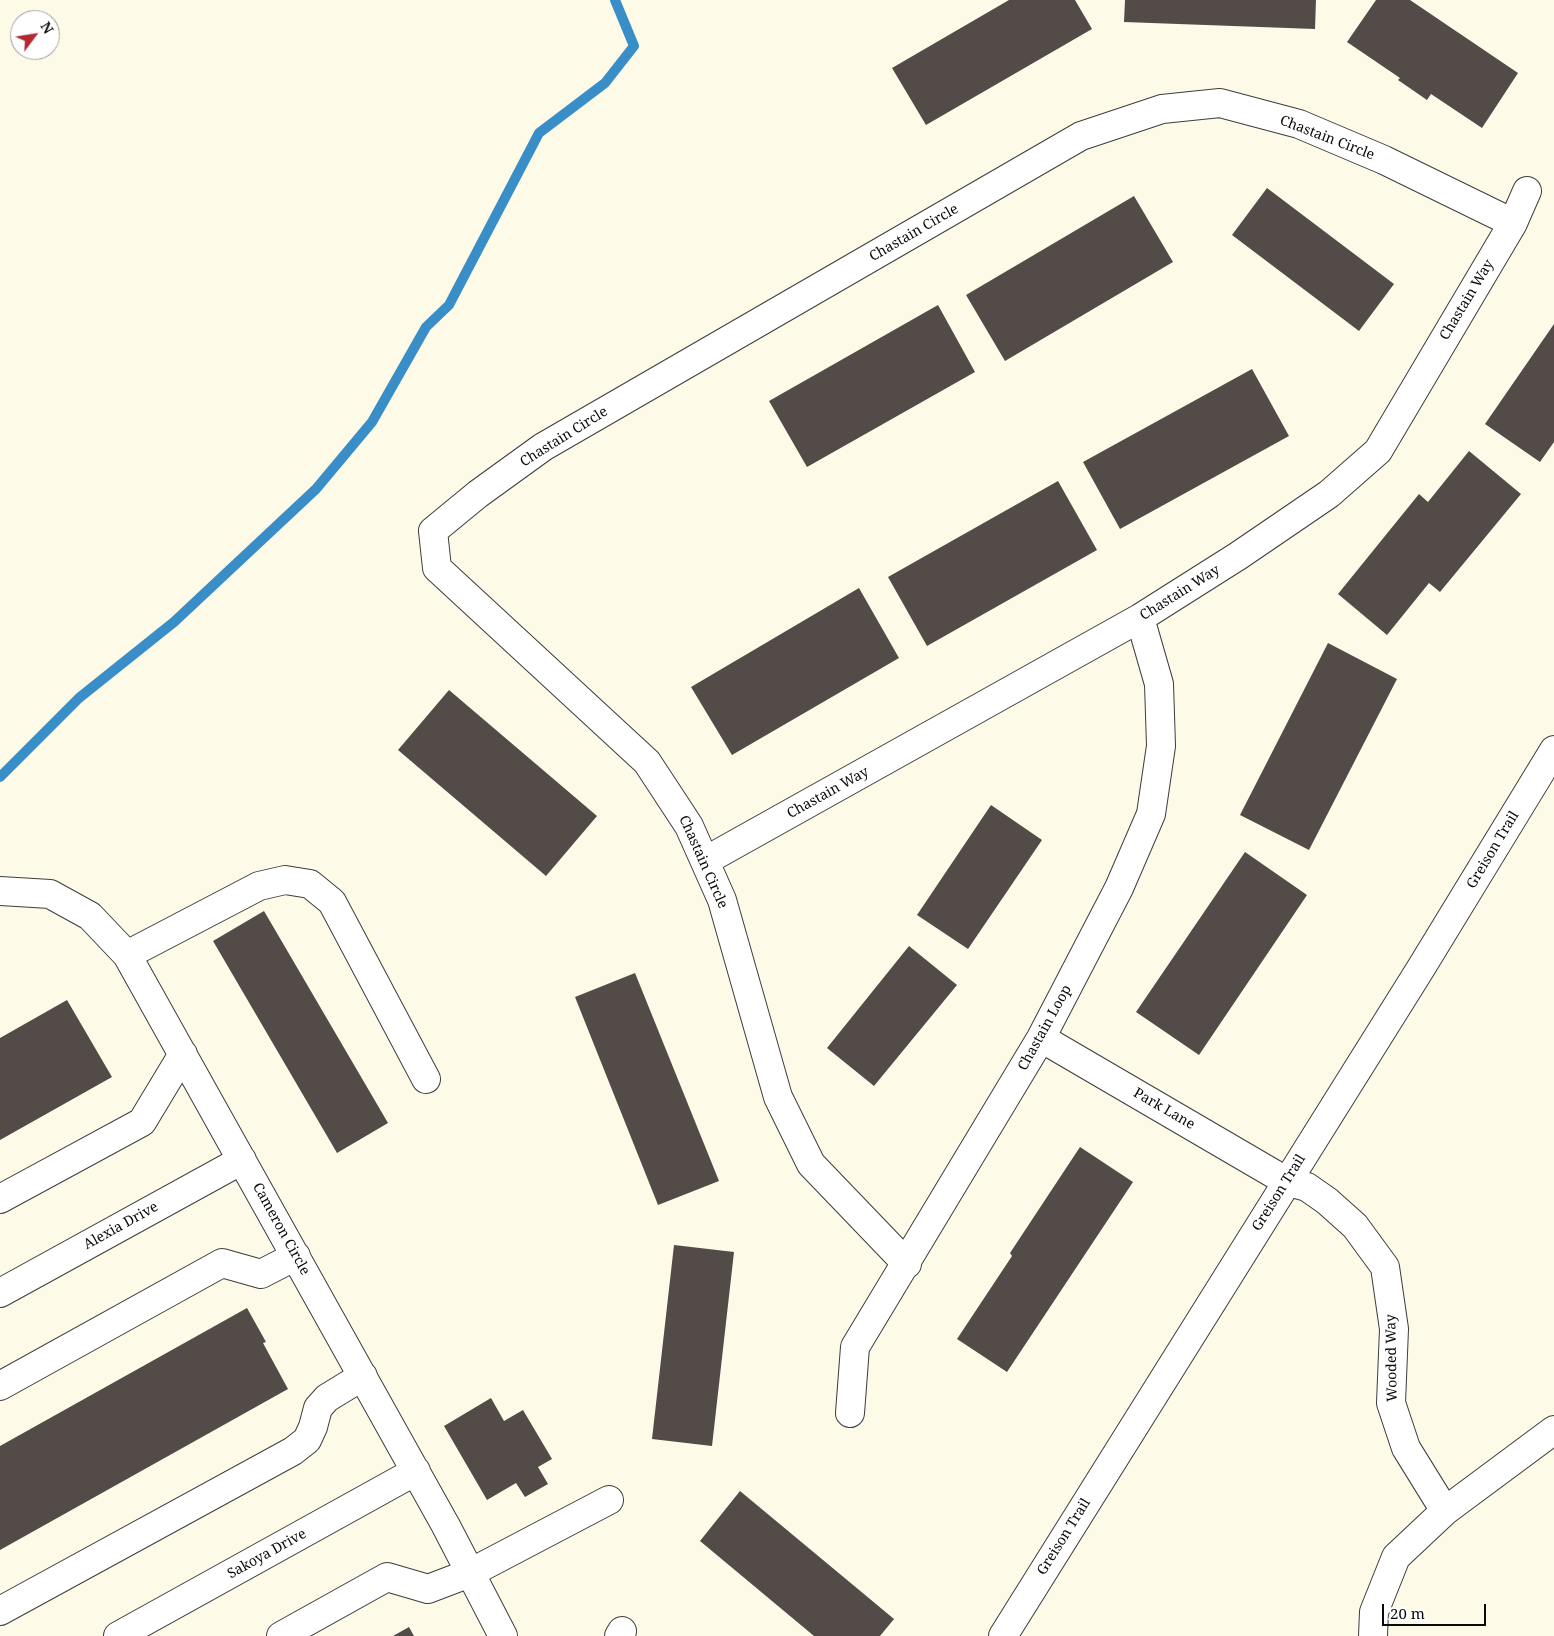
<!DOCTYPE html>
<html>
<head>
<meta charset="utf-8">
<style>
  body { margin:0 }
  #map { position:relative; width:1554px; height:1636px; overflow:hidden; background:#fefae8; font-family:"Noto Serif",serif }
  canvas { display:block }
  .north { position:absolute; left:10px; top:10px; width:50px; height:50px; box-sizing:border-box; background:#fff; border:1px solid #9d9d9d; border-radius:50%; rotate:59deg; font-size:14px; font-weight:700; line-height:20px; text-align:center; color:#0a0a0a }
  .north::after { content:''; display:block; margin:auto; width:18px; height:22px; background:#b3292f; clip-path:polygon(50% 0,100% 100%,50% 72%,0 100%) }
  .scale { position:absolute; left:1382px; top:1604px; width:104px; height:22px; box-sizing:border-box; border:2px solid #0a0a0a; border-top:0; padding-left:6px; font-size:15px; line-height:18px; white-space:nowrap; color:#0a0a0a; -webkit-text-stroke:4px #fff; paint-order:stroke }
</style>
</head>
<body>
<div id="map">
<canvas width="1554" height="1636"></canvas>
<div class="north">N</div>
<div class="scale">20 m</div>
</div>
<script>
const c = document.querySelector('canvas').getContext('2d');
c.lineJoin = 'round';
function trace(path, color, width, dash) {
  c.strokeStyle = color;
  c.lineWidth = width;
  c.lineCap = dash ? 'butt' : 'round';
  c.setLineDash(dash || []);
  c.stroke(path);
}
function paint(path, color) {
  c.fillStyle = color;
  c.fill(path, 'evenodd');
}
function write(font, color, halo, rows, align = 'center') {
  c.font = font + ' "Noto Serif",serif';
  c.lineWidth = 5;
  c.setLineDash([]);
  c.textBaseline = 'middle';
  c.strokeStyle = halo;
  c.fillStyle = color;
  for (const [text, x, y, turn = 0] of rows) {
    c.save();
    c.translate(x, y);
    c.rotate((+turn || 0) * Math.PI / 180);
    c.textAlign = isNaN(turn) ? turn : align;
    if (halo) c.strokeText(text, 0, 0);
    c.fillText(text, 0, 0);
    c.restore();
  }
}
trace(new Path2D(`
  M0 777 79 698 174 622 316 489 372 422 426 327 449 305 539 133 605 83 634 46 615 0`), '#398ec7', 10);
paint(new Path2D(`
  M1009 0H1075L1092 29 926 125 892 68Z
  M1125 0H1316L1315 29 1124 22Z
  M1376 0H1410L1518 73 1482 128 1431 94 1427 100 1398 80 1400 78 1347 42Z
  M1267 188 1394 284 1359 331 1232 235Z
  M1134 196 1173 262 1005 361 966 295Z
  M938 305 975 372 807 467 769 401Z
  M1554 324V442L1540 462 1485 424Z
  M1252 369 1289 436 1120 529 1083 462Z
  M1469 451 1521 494 1440 592 1429 583 1387 635 1338 594 1419 494 1428 502Z
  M1058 481 1097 550 927 646 888 577Z
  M859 588 899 658 732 755 691 687Z
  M1328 643 1397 679 1309 850 1240 815Z
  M449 690 597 816 546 876 398 750Z
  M991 805 1042 840 968 949 917 915Z
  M1245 852 1307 895 1199 1055 1136 1012Z
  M264 911 388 1123 337 1153 213 941Z
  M909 946 957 985 874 1086 827 1048Z
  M635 973 719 1181 658 1205 575 997Z
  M67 1000 112 1077 0 1140V1038Z
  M1080 1147 1133 1182 1007 1372 957 1339 1012 1256 1010 1253Z
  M674 1245 734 1252 712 1446 652 1439Z
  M247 1308 266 1342 263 1343 288 1389 0 1550V1446Z
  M491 1398 504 1421 523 1410 552 1459 538 1467 548 1484 525 1497 516 1483 487 1500 444 1426Z
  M740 1491 894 1619 880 1636H814L700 1541Z
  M409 1627 414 1636H393Z`), '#524b47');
const minor = new Path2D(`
  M705 861 1140 618 1238 556 1329 494 1378 451 1513 223 1527 191
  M0 891 50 894 90 916 127 955 446 1526 503 1636
  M127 955 259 886 285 880 310 884 332 902 426 1079
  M1041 1038 1286 1181 1307 1187 1327 1201 1355 1226 1385 1267 1394 1329 1391 1403 1406 1448 1445 1511 1554 1430
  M0 1199 142 1122 183 1054
  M907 1264 811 1164 778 1097 722 900 689 826 647 762 437 568 433 531 478 494 543 447 1081 136 1162 109 1220 103 1299 124 1384 160 1513 223
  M0 1293 242 1160
  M0 1386 222 1263 261 1274 296 1256
  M850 1413 855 1347 1041 1038 1119 888 1151 814 1161 746 1159 684 1140 618
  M0 1611 293 1451 307 1440 313 1427 318 1408 327 1398 363 1376
  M118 1636 416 1471
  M281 1636 387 1577 428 1589 470 1573 609 1500
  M619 1636 622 1631
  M1003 1636 1421 968 1554 750
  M1373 1636 1374 1612 1396 1557 1445 1511`);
trace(minor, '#3d3d3d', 30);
trace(minor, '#fff', 28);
write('14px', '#0a0a0a', '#fff', [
  ["Chastain Circle",1327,138,21],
  ["Chastain Circle",914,233,-30],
  ["Chastain Way",1467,300,-59],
  ["Chastain Circle",564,437,-32],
  ["Chastain Way",1180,593,-32],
  ["Chastain Way",828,793,-29],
  ["Greison Trail",1493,850,-59],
  ["Chastain Circle",703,862,66],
  ["Chastain Loop",1045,1028,-61],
  ["Park Lane",1164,1109,30],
  ["Greison Trail",1279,1193,-58],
  ["Alexia Drive",121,1226,-29],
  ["Cameron Circle",281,1229,61],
  ["Wooded Way",1392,1358,-91],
  ["Greison Trail",1064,1537,-58],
  ["Sakoya Drive",267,1554,-29]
]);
</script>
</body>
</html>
